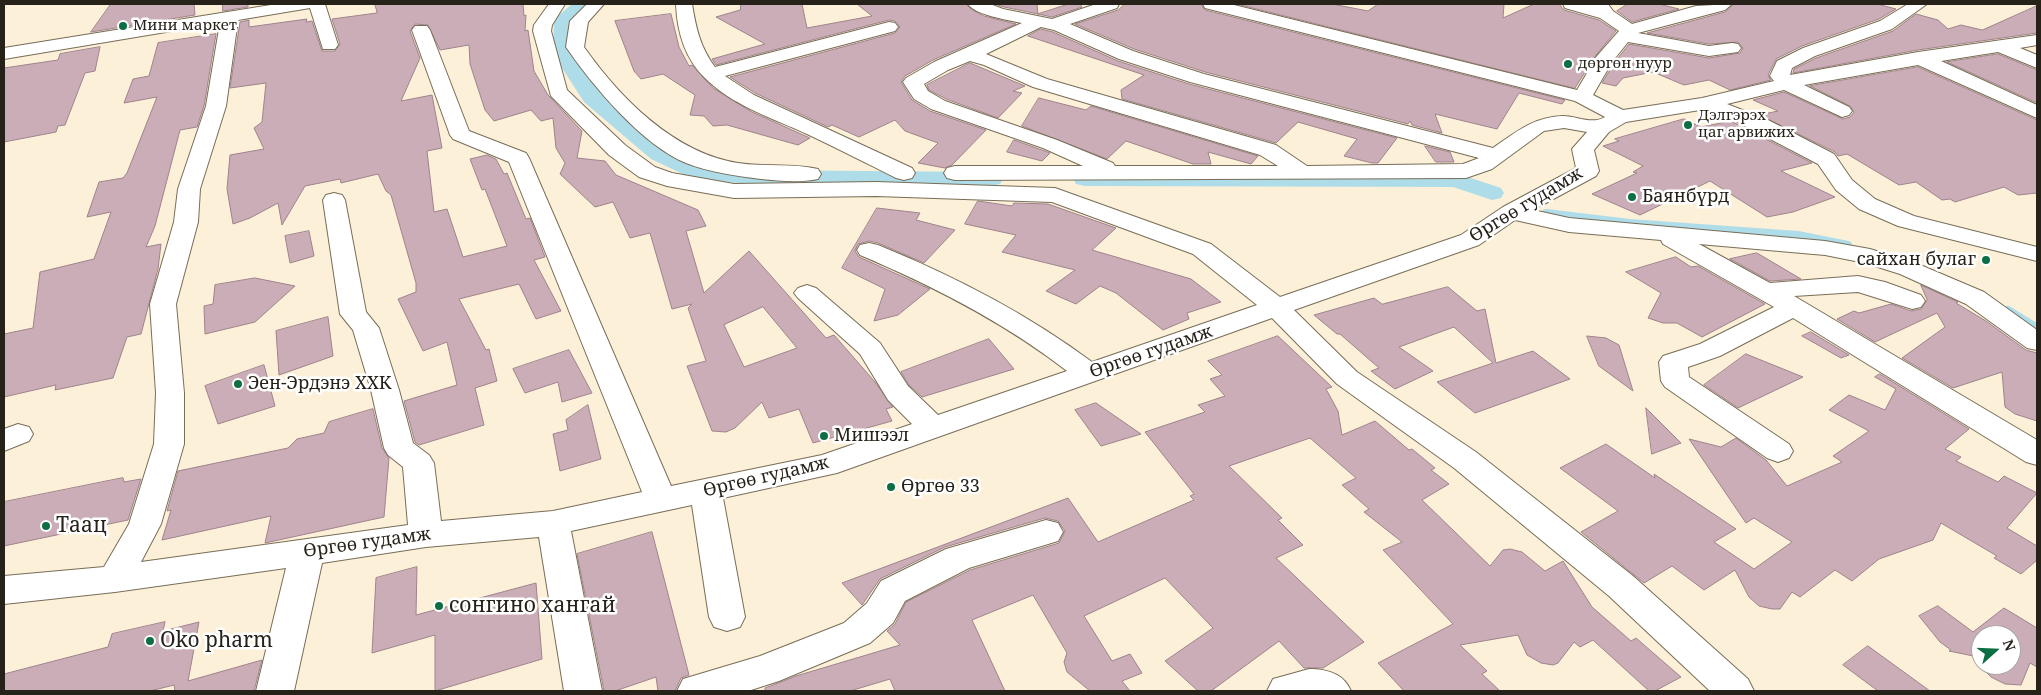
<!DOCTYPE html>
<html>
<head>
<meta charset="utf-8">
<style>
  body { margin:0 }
  #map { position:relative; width:2041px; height:695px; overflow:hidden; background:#fdf0d8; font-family:"Noto Serif",serif }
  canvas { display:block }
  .frame { position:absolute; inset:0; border:5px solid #272219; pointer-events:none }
  .north { position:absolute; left:1971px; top:625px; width:50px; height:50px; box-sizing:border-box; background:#fff; border:1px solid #a9a7a3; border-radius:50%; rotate:70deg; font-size:14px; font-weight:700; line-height:20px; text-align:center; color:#272219 }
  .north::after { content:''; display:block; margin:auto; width:18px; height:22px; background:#0d6e43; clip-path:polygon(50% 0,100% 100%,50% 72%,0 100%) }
</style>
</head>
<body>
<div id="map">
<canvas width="2041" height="695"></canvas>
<div class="frame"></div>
<div class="north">N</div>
</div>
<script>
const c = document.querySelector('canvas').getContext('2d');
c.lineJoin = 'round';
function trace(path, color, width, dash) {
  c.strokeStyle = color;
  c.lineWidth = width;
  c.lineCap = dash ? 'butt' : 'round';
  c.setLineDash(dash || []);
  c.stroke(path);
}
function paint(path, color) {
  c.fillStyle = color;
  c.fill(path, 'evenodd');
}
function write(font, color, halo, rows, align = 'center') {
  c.font = font + ' "Noto Serif",serif';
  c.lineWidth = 5;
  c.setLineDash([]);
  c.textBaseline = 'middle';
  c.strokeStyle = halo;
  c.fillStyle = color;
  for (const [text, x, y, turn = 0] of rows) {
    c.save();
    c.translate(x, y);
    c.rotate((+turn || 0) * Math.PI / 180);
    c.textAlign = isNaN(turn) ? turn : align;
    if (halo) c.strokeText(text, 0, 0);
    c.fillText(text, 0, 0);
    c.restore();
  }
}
trace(new Path2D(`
  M1546 213 1630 223 1798 235 1848 245
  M2008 310 2037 328`), '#aedde9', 8);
paint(new Path2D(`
  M572 4H592L572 21 573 54 600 92 667 149 703 165 745 170 991 172 1000 174 1003 179 1000 184 991 186 745 184 689 177 651 159 584 102 553 54 554 19Z
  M1085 172 1456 173 1501 188 1504 193 1501 198 1492 200 1453 187 1085 186 1076 184 1073 179 1076 174Z`), '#aedde9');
const building = new Path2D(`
  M111 4H194L195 15 91 32Z
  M223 4H248V7L223 11Z
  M375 4H523L524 16 526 15 525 31 528 30 534 71 548 95 582 131 577 158 605 161 616 175 698 210 706 226 686 231 704 293 749 251 826 338 834 335 875 382 893 407 886 409 892 421 813 443 799 409 769 418 762 402 735 428 726 432 712 431 687 366 706 361 688 308 692 304 672 309 650 233 630 238 613 202 595 207 560 174 565 163 556 148 553 118 541 121 531 110 494 121 485 110 470 64 469 45 440 50 428 25 415 24 410 31 420 58 401 101 432 95 442 148 427 151 434 212 447 209 463 257 507 246 485 189 482 190 470 159 487 155 496 159 504 174 507 173 526 219 530 218 545 257 534 260 561 311 536 319 519 284 459 299 486 350 489 349 497 381 475 388 484 425 419 445 415 442 404 401 457 385 447 342 423 351 398 299 416 292V283L391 195 386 191 378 174 341 183 340 179 305 186 282 225 278 203 250 218 233 224 227 189 230 155 264 149 254 128 262 122 266 83 230 88 240 22 249 20V27L307 19 306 22 312 21 322 51H335L340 44 332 19 377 13ZM763 307 797 348 744 367 724 325Z
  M741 4H802L807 28 872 16 857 4H966L971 9 984 16 1016 24 933 60 905 76 901 82 912 100 930 111 986 130 952 165 945 168 918 163 938 143 905 131 895 120 859 137 832 125 828 127 755 93 730 77 895 33 900 27 895 21 889 20 716 65 712 59 765 44 716 17 740 10Z
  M995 4H1037L1038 14 1004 7Z
  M1069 4H1080L1082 7 1052 17 1038 14Z
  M1125 4H1201L1205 10 1565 100 1562 104 1519 93 1497 129 1435 114 1442 133 1412 125 1410 121 1408 124 1205 72 1134 49 1075 24 1118 10Z
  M1237 4H1332L1368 11 1378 4H1504L1503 18 1534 4H1559L1564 10 1599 20 1616 31 1596 55 1575 88Z
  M1628 4H1659L1679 9 1632 22 1617 11Z
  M1734 4H1877L1896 9 1879 19 1802 46 1776 59 1768 75 1771 80 1730 90 1709 80 1684 85 1653 72 1623 78 1616 86 1602 83 1614 63 1629 44 1709 58 1740 53 1743 48 1738 42 1709 44 1647 33 1725 12Z
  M2037 6V33L1918 50 1793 73 1794 69 1816 58 1893 31 1916 14 1938 20 1948 29 1961 25 1982 30Z
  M671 14 679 47 689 66 692 65 713 88 752 112 810 138 798 145 727 125 713 126 704 116 690 115 695 95 663 74 641 79 634 71 615 21Z
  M1041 29 1053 32 1118 61 1189 84 1397 138 1378 163H1372L1344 156 1357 139 1298 122 1276 143 1122 99 1121 90 1144 75 1028 36Z
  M216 34 204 106 197 127 180 130 155 226 146 247 161 244 158 269 141 334 127 337 113 378 55 390 56 385 4 397V334L33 328 40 272 94 259 111 212 87 217 99 182 123 178 127 173 157 97 124 103 133 79 149 76 158 43Z
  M100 47 95 71 85 73 65 125 58 126 56 132 4 142V68L58 60 60 54Z
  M1998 54 2037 70V103L1947 62Z
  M970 63 1025 86 1013 91 1022 93 998 118 946 99 929 90 927 85Z
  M1918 67 2037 120V193L2018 195 2004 187 1955 202 1950 199 1942 200 1916 182 1899 185 1847 154 1838 156 1835 152 1759 115 1778 111 1753 100 1784 92 1843 119 1850 117 1854 112 1850 106 1810 86Z
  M1039 98 1086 110 1091 106 1258 156 1251 164 1208 152 1211 164H1193L1126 141 1107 159 1022 126Z
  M1684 119 1701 127 1731 121 1812 163 1781 171 1835 197 1793 212 1767 217 1710 181 1640 215 1592 194 1637 173 1633 172 1643 166 1603 146 1619 141 1615 139Z
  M1014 140 1042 150 1050 153 1042 161 1007 152Z
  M1425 146 1450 152 1454 162H1436Z
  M978 201 1012 206 1014 203 1048 204 1116 228 1092 250 1191 279 1221 302 1187 313 1189 319 1163 330 1116 293 1100 286 1076 304 1046 291 1075 270 1002 252 1016 235 965 224Z
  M877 208 920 213 916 220 955 230 924 263 878 243 869 241 858 244 855 251 859 257 930 289 898 315 874 321 885 289 842 268Z
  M309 231 314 256 290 263 285 236Z
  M1757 253 1801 279 1770 281 1730 259Z
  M1676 257 1691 267 1698 266 1765 304 1702 337 1677 323H1663L1648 318 1661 293 1626 272Z
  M255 278 295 286 255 322 205 334 204 306 213 304 215 285Z
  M1921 285 1958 302 1956 303 1986 321 2026 350 2037 353V421L2015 414 2005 407 2002 372 1953 388 1902 358 1945 327 1937 313 1875 342 1837 319 1854 311 1859 313 1891 304 1911 311 1921 309 1927 300Z
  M1448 287 1477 311 1485 309 1496 363 1533 351 1570 379 1475 413 1437 382 1493 363 1454 327 1399 347 1433 371 1395 389 1371 371 1379 368 1340 334H1337L1314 315 1374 298 1382 304Z
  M328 317 333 356 279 375 276 331Z
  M1811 332 1849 355 1841 358 1802 336Z
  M1278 336 1332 387 1326 389 1338 411 1342 435 1375 421 1409 450 1412 449 1435 468 1431 470 1449 484 1422 500 1490 566 1503 550 1510 549 1522 552 1545 571 1563 561 1592 607 1631 641 1636 638 1681 677 1655 691H1649L1593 640 1580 647 1574 642 1558 663 1553 665 1541 663 1527 655 1518 635 1460 645 1487 671 1482 674 1500 691H1404L1378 663 1453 624 1383 550 1402 542 1364 512 1369 509 1342 485 1356 478 1310 438 1229 466 1282 518 1278 520 1303 545 1276 558 1364 642 1323 668H1304L1279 641 1211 691H1198L1165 661 1213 628 1165 578 1084 616 1112 661 1130 654 1142 673 1122 681 1130 691H1090L1067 672 1064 662 1067 653 1033 595 972 620 1005 691H895L890 679 850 691H765V688L796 676 900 645 887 631 895 624 906 602 970 570 1059 543 1065 531 1058 521 1045 518 945 547 880 579 862 605 842 583 1068 498 1098 542 1194 500 1190 496 1194 494 1145 432 1205 412 1198 405 1225 396 1210 379 1222 375 1208 361Z
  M1587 336 1606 338 1619 345 1633 391 1599 366Z
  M989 339 1014 369 922 397 909 385 901 372Z
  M569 350 592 393 562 402 558 382 525 393 513 369Z
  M1746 354 1803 377 1738 408 1704 385Z
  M264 365 275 406 218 424 205 386Z
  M1880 374 1969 429 1945 449 1961 457 1956 461 1998 482 2004 476 2037 493 2007 528 2037 546V560L2021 574 1994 558 1997 556 1941 523 1933 540 1879 559 1852 581 1835 570 1800 597 1792 592 1780 609H1772L1759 606 1749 597 1735 570 1704 590 1672 566 1644 583 1581 532 1618 511 1560 468 1606 444 1655 478 1654 474 1736 529 1714 542 1754 569 1792 542 1754 518 1746 523 1689 439 1721 447 1736 438 1766 460 1787 486 1842 462 1833 456 1869 431 1829 410 1849 395 1885 410 1896 389 1875 377Z
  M1096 403 1141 434 1101 446 1075 410Z
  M588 405 601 459 560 471 553 434 568 430 566 420Z
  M1646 408 1681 443 1652 454Z
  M373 409 382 448 389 458 384 517 265 543 271 516 162 540 171 510 167 511 178 471 288 448 297 439 324 433 329 422Z
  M123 478 124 482 141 479 128 520 4 546V502Z
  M652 532 689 675 681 678 675 691H658L656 677 615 691H604L577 554Z
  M417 567 416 615 536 583 542 659 435 691V635L372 653 376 578Z
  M1938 606 1973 632 2004 608 2037 628V667L2030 663 2021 685 2005 684 1991 677 1981 667 1978 657 1949 651 1951 650 1940 642 1919 616ZM1981 635H2011V665H1981Z
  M165 622 163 631 199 622 188 681 262 660 254 691H175L174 685 150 691H4V674L108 647 112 634Z
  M1868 646 1930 691H1878L1843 665Z`);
paint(building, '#caadb6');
trace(building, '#9f838c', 1);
const minor = new Path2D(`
  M277 4H325L338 45 335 49H323L310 8 238 20 226 106 200 189 198 222 176 304 184 393V444L161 524 141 562 408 525 403 467 388 455 384 448 371 390 353 330 340 314 323 200 326 195 334 193 342 195 345 200 366 312 379 328 399 390 413 443 429 455 434 463 441 521 553 511 642 492 509 162 453 139 450 135 412 30 415 26H427L430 30 469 131 526 153 529 158 671 486 822 455 912 424 888 400 860 354 798 298 794 293 798 288 807 285 816 288 880 343 908 386 938 415 1067 371C1004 322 933 286 860 255L857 250 860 245 869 243 878 245C954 276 1026 313 1092 362L1257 305 1193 254 1052 202 876 196 734 198 667 186 639 177 609 155 551 96 533 31 534 25 549 4H565L552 25 551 31 567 90 625 145 655 167 672 173 734 184 876 182 1055 188 1211 244 1280 297 1461 235 1503 207 1576 168 1572 149 1587 132 1564 128 1544 131 1492 169 1466 178 955 180 947 178 944 173 947 168 955 166H1083L1043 148 931 109 914 99 903 82 906 78 934 62 1022 23C1008 20 975 15 968 4H990L1003 9 1052 19 1096 4H1119L1117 8 1070 24 1133 51 1204 74 1493 148C1516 132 1533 117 1563 116 1577 116 1592 125 1605 117L1575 101 1205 8 1203 4H1230L1577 90 1597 56 1619 31 1600 18 1565 8 1563 4H1608L1613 11 1632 24 1696 6 1732 4 1725 10 1638 33 1709 46 1732 43 1738 44 1741 48 1738 52 1709 56 1628 42 1612 62 1593 95 1623 110 1702 98 1774 81 1770 76 1777 61 1803 48 1880 21 1908 4H1927L1892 29 1815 56 1792 68 1790 75 1918 52 2037 35V45L2020 48 2037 55V68L1998 52 1941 61 2037 105V118L1918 65 1804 85 1849 107 1852 111 1849 115 1842 117 1784 90 1727 104 1768 120 1834 154 1852 180 1875 199 1914 216 2037 247V261L1898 226 1859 209 1836 190 1818 164 1726 116 1700 110 1626 122 1609 132 1594 150 1599 171 1596 176 1533 210 1569 218 1825 241 1870 249 1918 264 1984 292 2037 330V350L2027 348 1966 304 1900 274 1865 263 1825 255 1699 244 1770 283 1858 276 1885 282 1921 295 1925 301 1921 307 1912 309 1858 292 1794 296 2037 440V465L2026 462 1793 318 1720 356 1688 367 1689 377 1789 444 1793 451 1789 458 1778 462 1767 458 1665 387 1661 381 1659 362 1663 356 1700 344 1774 307 1663 244 1661 240 1569 232 1515 220 1479 245 1294 310 1357 372 1476 452 1633 576 1748 679 1754 691H1710L1609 596 1454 468 1337 384 1272 318 837 473 723 498 745 617 740 627 727 631 714 627 709 617 692 505 571 531 602 691H564L539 537 426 547 322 563 294 691H256L286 568 115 592 4 604V576L104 567 129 524 154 444 156 393 150 304 174 222 178 189 206 106 220 23 4 59V48ZM1041 27 1054 30 1119 59 1190 82 1479 158 1463 164 1307 166 1276 145 1047 79 986 54ZM970 61 984 65 1033 87 1260 155 1278 166H1115L1113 163 1057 140 945 101 928 91 924 84 948 70Z
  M587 4H604L588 22 584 47C620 98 674 153 738 163 764 167 793 163 818 169L821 174 818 179C800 183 779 181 761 179 736 176 709 172 686 163 642 145 592 85 566 47L570 21Z
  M676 4H692C696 28 700 47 715 67L889 22 895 23 898 27 895 31 725 76 754 95 912 168 915 173 912 178 904 180 896 178C866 163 837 148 807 134 772 118 731 105 704 77 684 57 677 30 676 4Z
  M18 424 29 427 33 434 29 441 4 451V429Z
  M1046 520 1058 523 1063 532 1058 541 969 568 905 601 893 623 870 643 779 681 748 691H677L683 679 760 656 844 623 867 603 881 581 946 549Z
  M1309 669C1328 669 1344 674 1351 691H1267L1273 679Z`);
trace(minor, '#786d57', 2);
paint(minor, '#fff');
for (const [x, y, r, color] of [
  [123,26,5,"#0d6e43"],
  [1568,64,5,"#0d6e43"],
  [1688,125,5,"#0d6e43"],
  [1632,197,5,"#0d6e43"],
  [1986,260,5,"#0d6e43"],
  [238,384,5,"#0d6e43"],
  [824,436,5,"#0d6e43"],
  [891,487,5,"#0d6e43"],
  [46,526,5,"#0d6e43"],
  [439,606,5,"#0d6e43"],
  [150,641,5,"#0d6e43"]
]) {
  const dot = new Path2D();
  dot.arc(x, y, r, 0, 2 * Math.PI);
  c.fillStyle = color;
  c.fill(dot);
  trace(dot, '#fff', 2);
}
write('15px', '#272219', '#fff', [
  ["Мини маркет",133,26],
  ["дөргөн нуур",1578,64],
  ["Дэлгэрэх",1698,116],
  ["цаг арвижих",1698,133]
], 'left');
write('18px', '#272219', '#fff', [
  ["Баянбүрд",1642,197],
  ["сайхан булаг",1976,260,"right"],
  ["Эен-Эрдэнэ ХХК",248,384],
  ["Мишээл",834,436],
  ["Өргөө 33",901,487]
], 'left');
write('18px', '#272219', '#fff', [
  ["Өргөө гудамж",1526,205,-31],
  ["Өргөө гудамж",1151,352,-19],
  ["Өргөө гудамж",766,477,-13],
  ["Өргөө гудамж",367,543,-8]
]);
write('21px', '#272219', '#fff', [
  ["Таац",56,526],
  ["сонгино хангай",449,606],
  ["Oko pharm",160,641]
], 'left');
</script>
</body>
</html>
